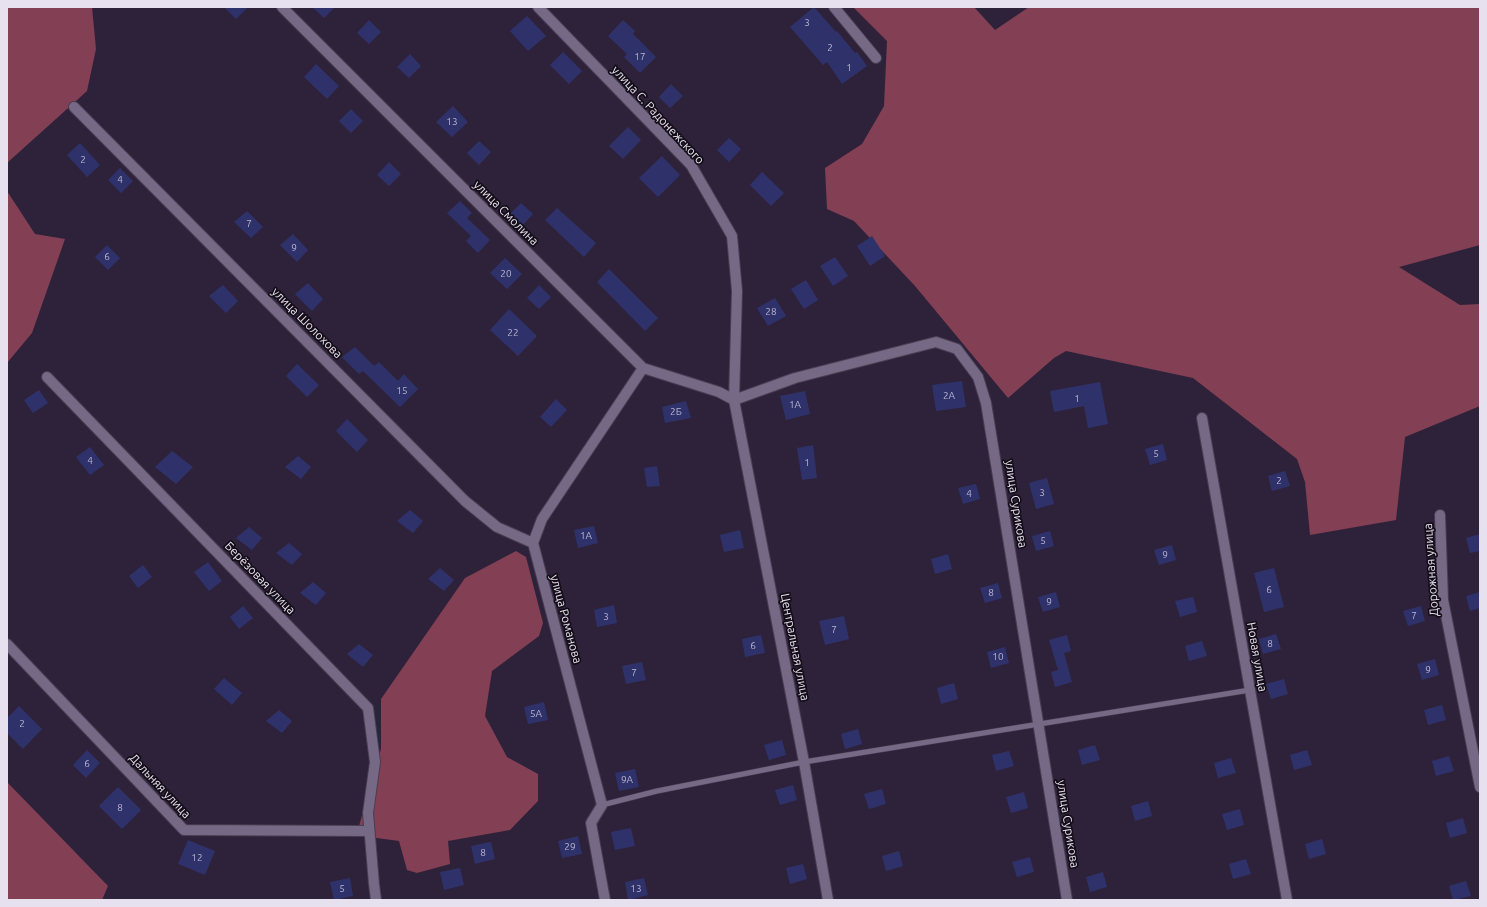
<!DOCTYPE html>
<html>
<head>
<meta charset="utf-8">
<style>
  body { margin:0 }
  #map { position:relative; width:1487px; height:907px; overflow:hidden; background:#2e223a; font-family:Ubuntu,sans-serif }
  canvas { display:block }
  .frame { position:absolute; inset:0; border:8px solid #e7e0ef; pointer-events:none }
</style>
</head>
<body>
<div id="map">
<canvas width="1487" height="907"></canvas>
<div class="frame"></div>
</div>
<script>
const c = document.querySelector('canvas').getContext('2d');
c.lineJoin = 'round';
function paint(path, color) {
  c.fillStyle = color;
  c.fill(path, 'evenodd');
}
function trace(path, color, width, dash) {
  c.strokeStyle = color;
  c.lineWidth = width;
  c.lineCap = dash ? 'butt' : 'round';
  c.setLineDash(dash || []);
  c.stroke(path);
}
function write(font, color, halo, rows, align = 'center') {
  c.font = font + ' Ubuntu,sans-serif';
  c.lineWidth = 3.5;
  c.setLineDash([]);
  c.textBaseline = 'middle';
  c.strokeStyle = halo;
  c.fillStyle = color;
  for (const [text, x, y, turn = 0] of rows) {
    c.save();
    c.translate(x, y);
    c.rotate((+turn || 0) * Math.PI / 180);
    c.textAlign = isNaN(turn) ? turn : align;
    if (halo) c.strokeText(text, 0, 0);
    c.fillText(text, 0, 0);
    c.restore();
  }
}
paint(new Path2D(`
  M7 7H92L96 49 87 91 7 163Z
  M853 7H974L995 30 1029 7H1480V245L1399 267 1460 305 1480 304V406L1405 437 1396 520 1310 535 1305 482 1297 459 1193 378 1066 351 1054 358 1008 398 915 286 854 221 827 209 825 168 862 144 884 106 887 41Z
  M7 191 35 234 65 239 32 333 7 363Z
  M516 551 526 557 543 623 539 636 492 671 485 716 507 757 538 774V801L510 830 448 841 450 864 417 873 407 870 399 841 369 837 359 826 381 749V699L465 578Z
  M7 782 108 886 102 900H7Z`), '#833f53');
paint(new Path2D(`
  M224 7H248L236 19Z
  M312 7H335L324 18Z
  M814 7 836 32 837 31 855 53 857 52 867 66 842 84 827 62 823 65 790 27Z
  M527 16 546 36 528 51 510 31Z
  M369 20 381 32 369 44 357 33Z
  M623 20 635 31 633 34 656 57 640 73 624 57 627 54 608 36Z
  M563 52 582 71 569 84 550 65Z
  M410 54 421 66 409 78 397 67Z
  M316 64 339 86 327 99 304 77Z
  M671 84 683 96 670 108 659 97Z
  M453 106 468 122 452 137 436 122Z
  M351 109 363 121 351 133 339 121Z
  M628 127 641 140 623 159 609 146Z
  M729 138 741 149 729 162 717 150Z
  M479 141 491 152 479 165 467 153Z
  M80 143 100 165 87 177 67 155Z
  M662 156 680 175 658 197 639 178Z
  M389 162 401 174 389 186 377 175Z
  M120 168 133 181 121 193 108 180Z
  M762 172 784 193 771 206 750 185Z
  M460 201 472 213 467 218 490 240 478 253 466 241 471 236 447 213Z
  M521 203 533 214 521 227 509 215Z
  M557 208 596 243 584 257 545 220Z
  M247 211 263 227 251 238 234 222Z
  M293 234 308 250 297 262 280 245Z
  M872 236 885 256 870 266 857 246Z
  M107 245 120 258 108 270 95 257Z
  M835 257 848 276 833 286 820 266Z
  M505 258 522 274 507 289 490 273Z
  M609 269 658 318 645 331 597 282Z
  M806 280 818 300 804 309 791 289Z
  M308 283 323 299 312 311 295 294Z
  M223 285 238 301 226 313 209 296Z
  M539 285 551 297 539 309 527 298Z
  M775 298 786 316 768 326 757 308Z
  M509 309 537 336 518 356 490 330Z
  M355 347 374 366 379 362 398 381 404 374 418 389 400 407 363 371 359 374 342 357Z
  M297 364 319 385 307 397 286 376Z
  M962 381 966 407 936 411 932 385Z
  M1100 382 1108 424 1088 428 1084 406 1054 412 1050 391Z
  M39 390 48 403 33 413 24 400Z
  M805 391 810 414 786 420 780 396Z
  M556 399 567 410 551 427 540 417Z
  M686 401 691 418 665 423 662 407Z
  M347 419 368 440 357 452 336 431Z
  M1163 444 1167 460 1150 465 1145 449Z
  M813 445 817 478 802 480 797 448Z
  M90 447 104 465 90 475 76 457Z
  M172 451 193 467 176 484 155 467Z
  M298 456 311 467 301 479 285 467Z
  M657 466 660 486 647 487 644 468Z
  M1285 471 1290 486 1272 491 1268 476Z
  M1047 478 1054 504 1036 509 1029 483Z
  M976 484 980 499 963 504 958 488Z
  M410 510 423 521 413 533 397 521Z
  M594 526 598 543 578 548 574 530Z
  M249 527 262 538 252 550 236 538Z
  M740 530 744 548 724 552 720 535Z
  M1050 531 1054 546 1036 551 1032 536Z
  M1480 534V551L1470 553 1466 538Z
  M289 543 302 554 292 565 276 553Z
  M1172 545 1176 560 1159 565 1154 550Z
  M948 554 952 569 935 574 931 559Z
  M208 562 222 581 209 591 194 572Z
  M143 565 152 577 138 588 129 576Z
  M440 568 454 580 444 591 428 579Z
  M1274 568 1284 607 1264 612 1254 573Z
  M313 582 326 593 316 605 300 593Z
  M998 583 1002 598 985 603 980 588Z
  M1056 592 1060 607 1043 612 1038 597Z
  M1480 592V608L1470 611 1466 596Z
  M1193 597 1197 612 1180 617 1175 601Z
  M614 605 617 623 597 627 594 610Z
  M243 606 253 618 239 629 230 617Z
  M1421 606 1425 621 1408 626 1403 611Z
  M844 616 849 639 825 645 819 621Z
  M1276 634 1281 649 1263 654 1259 639Z
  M761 635 765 653 745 657 742 639Z
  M1067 635 1071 651 1064 653 1072 682 1055 687 1051 672 1058 670 1049 640Z
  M1202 641 1207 656 1189 661 1185 646Z
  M359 644 373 655 363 667 347 654Z
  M1005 647 1009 663 991 668 987 652Z
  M1435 659 1439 675 1422 680 1417 664Z
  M642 662 646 680 626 684 622 666Z
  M224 678 242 693 232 705 214 689Z
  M1284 679 1288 694 1271 699 1266 684Z
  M954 683 958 699 941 704 937 688Z
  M544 702 548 720 528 724 524 707Z
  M1442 705 1446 720 1428 725 1424 710Z
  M19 706 42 729 23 749 7 733V718Z
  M279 710 292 721 282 733 266 721Z
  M858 729 862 744 845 749 841 734Z
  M782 740 786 755 769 760 764 745Z
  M1095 745 1100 760 1082 765 1078 750Z
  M87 750 100 763 86 778 73 765Z
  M1307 750 1312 765 1294 770 1290 755Z
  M1009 751 1014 766 996 771 992 755Z
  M1449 756 1454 771 1436 776 1432 761Z
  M1231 758 1236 773 1218 778 1214 763Z
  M635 769 639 787 619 791 615 773Z
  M793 785 797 800 780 805 775 790Z
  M118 787 141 810 122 829 99 806Z
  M882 789 886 804 869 809 864 794Z
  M1024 792 1028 808 1011 813 1006 797Z
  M1148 801 1152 816 1135 821 1131 806Z
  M1240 809 1244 825 1227 830 1222 814Z
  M1463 818 1467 833 1450 838 1446 823Z
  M631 828 635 846 615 850 611 832Z
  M578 836 582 854 562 858 558 841Z
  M1322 839 1326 854 1309 859 1305 844Z
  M188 840 215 851 205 875 178 864Z
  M491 842 495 859 475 864 471 846Z
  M899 851 903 866 886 871 882 856Z
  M1030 857 1034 872 1017 877 1012 862Z
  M1246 859 1251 874 1233 879 1229 864Z
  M803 864 807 879 790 884 786 868Z
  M460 868 464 885 444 890 440 872Z
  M1103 872 1107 887 1090 892 1086 877Z
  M350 878 353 896 334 900 330 882Z
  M644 878 648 895 628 900 625 882Z
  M1466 881 1471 896 1453 900 1449 886Z`), '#2f326a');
const lane = new Path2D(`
  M602 805 657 791 804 762 1250 690`);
const street = new Path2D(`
  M282 7 643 368 719 392 734 400
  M538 7 691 165 732 236 737 291 734 400 804 762 828 900
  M834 7 876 58
  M74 107 465 501 497 527 533 543
  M47 377 368 708 375 762 368 813 374 884 376 900
  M734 400 795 378 936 342 957 349 978 377 986 403 1067 900
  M1202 418 1287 900
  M1440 515 1443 600 1480 787
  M7 644 184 830 369 831
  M605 900 591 823 602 805 533 543 542 519 643 368`);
trace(lane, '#483e52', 6);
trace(street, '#483e52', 12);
trace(lane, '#766985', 5);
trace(street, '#766985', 10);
write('10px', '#b9b4ce', null, [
  ["3",807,23],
  ["2",830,48],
  ["17",640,57],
  ["1",849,68],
  ["13",452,122],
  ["2",83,160],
  ["4",120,180],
  ["7",249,224],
  ["9",294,248],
  ["6",107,257],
  ["20",506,274],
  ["28",771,312],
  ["22",513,333],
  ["15",402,391],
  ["2А",949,396],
  ["1",1077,399],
  ["1А",795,405],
  ["2Б",676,412],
  ["5",1156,454],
  ["4",90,461],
  ["1",807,463],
  ["2",1279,481],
  ["3",1042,493],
  ["4",969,494],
  ["1А",586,536],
  ["5",1043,541],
  ["9",1165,555],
  ["6",1269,590],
  ["8",991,593],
  ["9",1049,602],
  ["7",1414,616],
  ["3",606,617],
  ["7",834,630],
  ["8",1270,644],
  ["6",753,646],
  ["10",998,657],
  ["9",1428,670],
  ["7",634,673],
  ["5А",536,714],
  ["2",22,724],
  ["6",87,764],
  ["9А",627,780],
  ["8",120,808],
  ["29",570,847],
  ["8",483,853],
  ["12",197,858],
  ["5",342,889],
  ["13",636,889]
]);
write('12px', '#e7e0ef', '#140e19', [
  ["улица С. Радонежского",658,115,47],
  ["улица Смолина",506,213,45],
  ["улица Шолохова",307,323,45],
  ["улица Сурикова",1016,504,81],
  ["Дорожная улица",1431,570,-94],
  ["Берёзовая улица",260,578,46],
  ["улица Романова",566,619,75],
  ["Центральная улица",795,647,79],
  ["Новая улица",1257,657,80],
  ["Дальняя улица",160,786,47],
  ["улица Сурикова",1068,824,81]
]);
</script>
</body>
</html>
